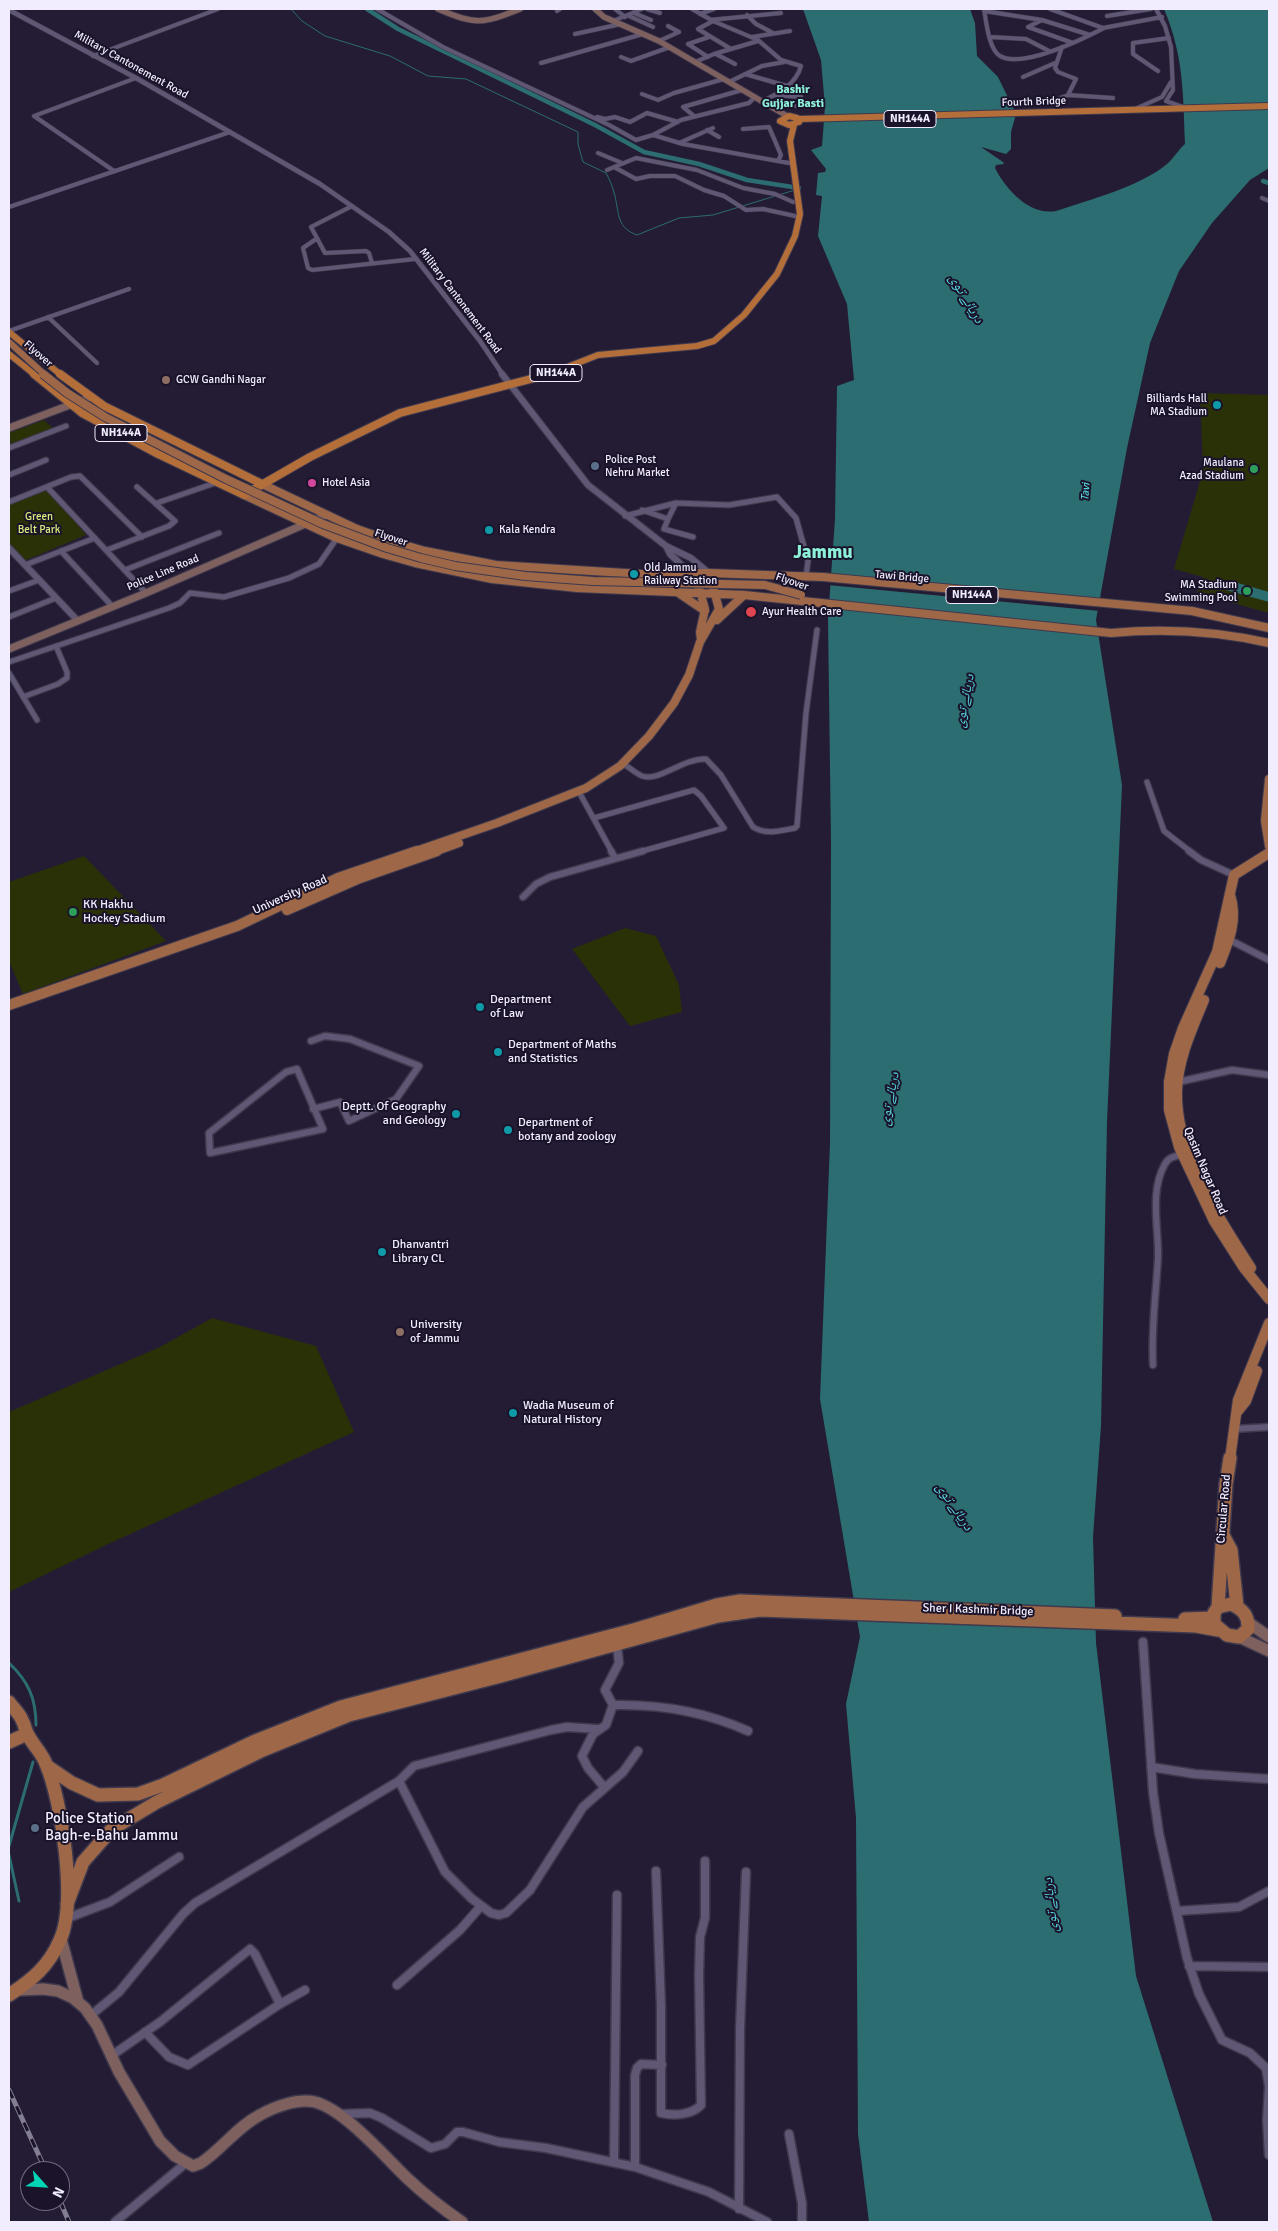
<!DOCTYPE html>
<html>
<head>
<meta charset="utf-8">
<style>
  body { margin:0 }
  #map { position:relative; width:1278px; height:2231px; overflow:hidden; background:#241c34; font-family:Signika,sans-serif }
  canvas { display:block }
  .frame { position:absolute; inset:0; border:10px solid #f1edfe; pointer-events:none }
  .north { position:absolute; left:20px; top:2161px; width:50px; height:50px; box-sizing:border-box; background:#1a132a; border:1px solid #706a7f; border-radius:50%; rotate:116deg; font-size:14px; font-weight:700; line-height:20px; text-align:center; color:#f1edfe }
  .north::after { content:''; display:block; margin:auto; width:18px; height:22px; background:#02d5b6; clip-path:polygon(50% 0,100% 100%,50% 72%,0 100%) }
</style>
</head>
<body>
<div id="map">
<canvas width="1278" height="2231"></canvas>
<div class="frame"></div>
<div class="north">N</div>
</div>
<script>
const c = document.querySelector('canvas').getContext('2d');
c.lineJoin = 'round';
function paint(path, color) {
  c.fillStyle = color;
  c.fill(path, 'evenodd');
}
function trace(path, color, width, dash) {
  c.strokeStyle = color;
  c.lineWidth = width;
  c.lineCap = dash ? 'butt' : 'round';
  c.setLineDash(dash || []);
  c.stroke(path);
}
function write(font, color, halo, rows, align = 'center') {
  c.font = font + ' Signika,"Noto Naskh Arabic",sans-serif';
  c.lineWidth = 4;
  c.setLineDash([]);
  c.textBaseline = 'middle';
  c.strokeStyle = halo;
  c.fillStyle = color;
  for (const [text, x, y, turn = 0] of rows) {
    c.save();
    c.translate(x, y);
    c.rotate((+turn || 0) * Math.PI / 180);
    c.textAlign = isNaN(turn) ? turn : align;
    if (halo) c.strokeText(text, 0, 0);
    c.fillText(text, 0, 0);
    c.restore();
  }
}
paint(new Path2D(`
  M1200 393 1269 395V613L1197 593 1203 577 1174 569 1203 471Z
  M44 420 54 429 9 446V433Z
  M48 488 86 535 24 561 9 546V504Z
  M84 856 166 941 23 994 9 961V882Z
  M625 928 656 936 679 985 682 1012 630 1026 572 949Z
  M212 1318 316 1346 354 1432 106 1545 9 1592V1412L160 1347Z`), '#2b3107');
paint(new Path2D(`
  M803 9H970L975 23 977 56 998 77 1016 114 1011 132V149L1006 154 981 147 1003 162 1004 164 996 165 995 168C1006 189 1029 216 1056 211 1089 200 1141 186 1167 164 1174 158 1178 150 1185 144 1183 93 1184 57 1164 9H1269V168L1250 180 1212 223 1179 271 1150 343 1127 448 1096 620 1122 785 1107 1122 1101 1426 1093 1537 1096 1643 1136 1976 1213 2222H869L858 2134 856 1818 846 1704 860 1637 820 1399 830 1143 831 843 828 619 835 519 837 386 854 380 847 304 818 236 822 196 816 195 818 173 825 172 826 169 811 150 822 146 825 107 821 60Z
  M1231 581 1269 592V602L1226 590Z`), '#2b6d71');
paint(new Path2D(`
  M829 574 1103 600 1100 611 828 585Z`), '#241c34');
trace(new Path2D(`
  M291 9 302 21 325 36 390 56 428 76 466 79 578 132V144L583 162 606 173C610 180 613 188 615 196 619 214 617 228 637 235L679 218 713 215 795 190`), '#2b6d71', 1);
trace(new Path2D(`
  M9 1663C28 1681 36 1698 36 1725
  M9 1846 33 1762
  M9 1855 19 1901`), '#2b6d71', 3);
trace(new Path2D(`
  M367 9 398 29 595 125 644 152 699 164 747 180 799 188
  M1263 181 1269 183`), '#2b6d71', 4.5);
const minorFar3 = new Path2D(`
  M377 9 443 47 609 125 636 140 653 135 683 144 789 163
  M615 9 625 17
  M647 9 660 13
  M692 9 713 21 758 40 781 60 801 66C796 85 777 94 761 102
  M984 9C986 21 989 50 1000 56 1022 69 1083 39 1104 28
  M1050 9 1103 28 1162 17
  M1156 9 1165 26 1171 47 1173 90 1166 101 1183 107
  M557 11 560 9
  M984 11 1042 20 1090 35
  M634 13 651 20
  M700 14 714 9
  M747 15 756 24 773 33
  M629 16 653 27
  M1107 16 1151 9
  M710 20 781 13
  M1042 20 1028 27 1073 43
  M613 21 642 9
  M713 21 698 29 731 49
  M575 34 621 24
  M752 37 790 31
  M990 37 1026 39 1049 51
  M659 41 679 32 668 26
  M716 54 735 64
  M93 56 218 9
  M621 57 631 61 670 47
  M708 57 688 44 709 37
  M695 62 714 54 758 41
  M541 63 643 34
  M1158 71 1133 54V43L1169 38
  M745 74 787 86
  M1023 77 1055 63
  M729 82 762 66 784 62
  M642 94 658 100 674 93 724 79
  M774 95 801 97
  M1068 95 1113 98
  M1060 98 1068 95 1076 79 1058 72 1055 68 1062 47
  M764 101 778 105 801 106
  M1135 109 1162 97 1171 82
  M694 116 683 107 742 90
  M597 117 605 119 615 117 630 122 647 113 678 122
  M743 129 769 127 781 155 778 161
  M707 130 719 137
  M653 135 681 120 749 103 754 98
  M679 143 713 128
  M598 153 622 163
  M614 167 636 179 650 176H675L704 190 724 196 746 210 763 209 795 216
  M607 170 636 158 697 170 743 188 775 194 793 202
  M114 171 34 116 136 78
  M1262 198 1269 201
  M352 206 311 227 325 253 366 251 369 253 372 263
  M9 207 230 132
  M316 239 303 248 308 268 312 270 415 259
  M48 317 97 363
  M9 331 129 289`);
const minorFar2 = new Path2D(`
  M9 448 66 426
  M9 475 46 460
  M47 487 146 593
  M9 502 71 477 80 476 142 537
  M157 503 218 482
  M642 510 668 519 664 529 693 537
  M625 516 676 503 729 505 777 497 796 518 808 561 806 576
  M668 519 676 503
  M107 550 169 526 175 521 137 487
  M61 551 112 606
  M25 565 95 538
  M125 570 219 533
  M9 591 39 580
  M9 617 56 598
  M9 662 169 608 180 603 190 593 224 597 289 578 319 564 337 538
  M9 673 37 720
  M23 697 58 684 67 678V672L56 646
  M622 763C629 767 635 773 642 776 659 782 683 758 706 759L721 775 753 827C765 835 781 831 795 828L797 826 806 713 817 630
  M1147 782 1164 831 1191 852
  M579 792 612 852
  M594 818 694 790 701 796 724 828 639 852`);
const minorFar1 = new Path2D(`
  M611 851 615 858
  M1189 851 1201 860 1234 875
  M523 897 536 884 550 877 643 851
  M1226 938 1269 960
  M311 1041 325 1036 350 1039 419 1066 396 1099 349 1121 340 1102 313 1109
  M297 1069 323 1129 210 1153 209 1133 286 1072Z
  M1178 1082 1232 1070 1269 1075
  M1153 1365C1151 1329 1156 1294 1158 1258 1159 1228 1149 1192 1165 1164 1169 1156 1178 1156 1185 1154
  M1233 1429 1269 1427`);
const minor = new Path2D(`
  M1143 1642 1153 1792 1159 1833 1187 1958 1199 1994 1222 2040 1250 2053 1266 2068 1269 2086 1267 2120 1269 2155
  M613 1705 605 1690 619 1663 617 1645
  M1151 1767 1195 1774 1269 1779
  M399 1781 445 1872 471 1898 491 1913 499 1915 506 1913 530 1890 583 1807 623 1772 638 1751
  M604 1787 588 1768 582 1756 593 1734 606 1725 613 1705C661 1704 704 1711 748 1731
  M656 1871 661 2006V2113C674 2116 692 2115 701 2105L699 1975 700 1937 705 1918V1861
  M1177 1911 1239 1907 1269 1891
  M65 1919 110 1902 179 1857
  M1189 1966 1269 1967
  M397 1985 460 1930 481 1906
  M90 2016 119 1992 183 1914 195 1903 399 1781 414 1766 551 1730 567 1727 597 1729
  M145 2032 169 2057 188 2065 280 2004 305 1990
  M111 2056 160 2022 250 1949 255 1954 280 2004
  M341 2114 370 2113 382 2118 431 2148 445 2144 457 2132H463L499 2142 546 2148 635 2167 709 2192 767 2222
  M789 2134 802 2203V2222
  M614 2162 617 1895
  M635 2167V2075L637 2068 641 2064 662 2065
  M739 2209 740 2029 746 1872
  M115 2222 186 2163`);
const tertiaryFar1 = new Path2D(`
  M9 10 136 78 320 184 389 232 410 251 480 341 503 375`);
const tertiary = new Path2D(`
  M502 374 588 485 666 546 670 554 689 572
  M666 546 691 558 709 573
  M9 548 78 621`);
const secondaryFar2 = new Path2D(`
  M438 9C476 25 482 24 520 9
  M595 9 604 17 659 41 787 116`);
const secondaryFar1 = new Path2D(`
  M9 428 91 397
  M9 649 146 593 326 515`);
const secondary = new Path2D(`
  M1249 1623 1269 1637
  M1239 1637 1269 1651
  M61 1939 78 2002
  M20 1990 43 1989 58 1991 73 1998 85 2008 97 2025 119 2072 160 2141 175 2156 193 2166 201 2163C222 2149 237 2127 260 2115 274 2107 298 2098 315 2102 345 2110 385 2157 408 2179 425 2195 443 2209 462 2222`);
const primaryFar2 = new Path2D(`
  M262 484 357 529 394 542 425 551 496 565 641 574 709 573 823 577 1192 611 1269 628
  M244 495 334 537 383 554 415 563 492 579 577 588 744 595 1111 633C1165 628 1216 631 1269 643
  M699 588 705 609 700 632 701 640
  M677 592 705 611
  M717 620 744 595
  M1269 779 1265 821 1269 846
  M413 852 497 823 586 788 620 766 649 736 674 703 689 675 700 642 719 609 713 587
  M434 852 459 843`);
const primaryFar1 = new Path2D(`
  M1269 853 1234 875 1217 952 1183 1028 1174 1054 1169 1082V1110L1179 1147 1214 1221 1244 1268 1269 1299
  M287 910 360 878 437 851
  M1220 963C1229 941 1238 919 1230 895
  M1204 1000C1192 1029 1178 1059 1177 1091 1175 1152 1219 1219 1251 1268
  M9 1005 237 926 338 878 417 851
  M1237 1412 1246 1401 1257 1371
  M1230 1459 1238 1400 1269 1323`);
const primary = new Path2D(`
  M1224 1537 1231 1550 1237 1606
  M1231 1604C1243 1609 1249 1616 1248 1629L1239 1637 1227 1635 1214 1624V1613L1218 1607Z
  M1218 1607 1226 1484 1230 1458
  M1185 1619 1213 1618
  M9 1702C13 1708 20 1714 22 1720 25 1725 25 1730 28 1735 33 1745 42 1753 46 1764 62 1801 77 1903 60 1940 49 1966 32 1980 9 1995
  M9 1742 27 1734
  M47 1766 72 1783 98 1795 138 1794 163 1785 253 1742 341 1707 637 1629 717 1605 740 1601 1115 1616
  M67 1904 83 1862 112 1829 157 1802 263 1750 349 1715 501 1676 718 1616 760 1610 1196 1626 1218 1630`);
const trunkFar1 = new Path2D(`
  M789 116 797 118 799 122 789 125 780 121Z
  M799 119 1269 106
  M9 332 61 375
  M9 354 35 375
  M547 375 598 355 697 346 714 341 744 315 777 274 795 236 800 214 790 141 794 125`);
const trunk = new Path2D(`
  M34 374 82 413 158 454 244 495 310 457 400 413 550 374
  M60 374 104 406 262 484`);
trace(minorFar3, '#3f394d', 5);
trace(minorFar2, '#3f394d', 7);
trace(minorFar1, '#3f394d', 9);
trace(minor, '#3f394d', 11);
trace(tertiaryFar1, '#3f394d', 5.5);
trace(tertiary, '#3f394d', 8);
trace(secondaryFar2, '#3f394d', 7);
trace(secondaryFar1, '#3f394d', 9);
trace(secondary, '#3f394d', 14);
trace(primaryFar2, '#3f394d', 10);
trace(primaryFar1, '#3f394d', 12);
trace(primary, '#3f394d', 16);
trace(trunkFar1, '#3f394d', 8);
trace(trunk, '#3f394d', 10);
trace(minorFar3, '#5f5773', 4);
trace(minorFar2, '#5f5773', 5);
trace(minorFar1, '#5f5773', 6);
trace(minor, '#5f5773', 8);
trace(tertiaryFar1, '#5f5773', 4.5);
trace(tertiary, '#5f5773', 6);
trace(secondaryFar2, '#7e605e', 5.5);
trace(secondaryFar1, '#7e605e', 7);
trace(secondary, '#7e605e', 11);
trace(primaryFar2, '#9e6848', 8);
trace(primaryFar1, '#9e6848', 10);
trace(primary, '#9e6848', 13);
trace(trunkFar1, '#b36e3a', 6);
trace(trunk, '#b36e3a', 8);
const rail = new Path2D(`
  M9 2090 46 2171
  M60 2201 69 2222`);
trace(rail, '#847e93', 5);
trace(rail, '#1a132a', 3, [9]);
const primaryBridgeFar1 = new Path2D(`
  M9 342 45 375`);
const primaryBridge = new Path2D(`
  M43 374 67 393 105 417 226 479 323 524 387 548 421 558 455 566 525 576 593 581 765 585 801 595`);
trace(primaryBridgeFar1, '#3f394d', 8, []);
trace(primaryBridge, '#3f394d', 10, []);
trace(primaryBridgeFar1, '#9e6848', 6);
trace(primaryBridge, '#9e6848', 8);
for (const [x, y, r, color] of [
  [166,380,5,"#8d6e63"],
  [1217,405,5,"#0f9aa8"],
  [595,466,5,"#5c6f8a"],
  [1254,469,5,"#2e9e5b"],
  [312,483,5,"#d1479c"],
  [489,530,5,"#0f9aa8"],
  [634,574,5,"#0f9aa8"],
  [1247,591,5,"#2e9e5b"],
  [751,612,6,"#e0444e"],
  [73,912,5,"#2e9e5b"],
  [480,1007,5,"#0f9aa8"],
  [498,1052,5,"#0f9aa8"],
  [456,1114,5,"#0f9aa8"],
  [508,1130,5,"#0f9aa8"],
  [382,1252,5,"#0f9aa8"],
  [400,1332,5,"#8d6e63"],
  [513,1413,5,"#0f9aa8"],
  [35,1828,5,"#5c6f8a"]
]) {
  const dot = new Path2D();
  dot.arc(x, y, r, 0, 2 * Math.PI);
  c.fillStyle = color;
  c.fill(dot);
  trace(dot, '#1a132a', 2);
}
write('11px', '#f1edfe', '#1a132a', [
  ["Military Cantonement Road",131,65,29],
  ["Fourth Bridge",1034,102,-2],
  ["Military Cantonement Road",460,301,53],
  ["Flyover",38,354,41],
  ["Flyover",391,538,18],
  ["Police Line Road",163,573,-23],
  ["Tawi Bridge",902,577,5],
  ["Flyover",792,582,19]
]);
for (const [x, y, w] of [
  [910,119,52],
  [556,373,52],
  [121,433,52],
  [972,595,52]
]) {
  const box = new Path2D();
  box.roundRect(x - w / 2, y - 8.5, w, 17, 4);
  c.fillStyle = '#1a132a';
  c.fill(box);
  trace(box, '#f1edfe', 1);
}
write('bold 11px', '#f1edfe', null, [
  ["NH144A",910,119],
  ["NH144A",556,373],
  ["NH144A",121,433],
  ["NH144A",972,595]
]);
write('11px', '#f1edfe', '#1a132a', [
  ["GCW Gandhi Nagar",176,380],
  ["Billiards Hall",1207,399,"right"],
  ["MA Stadium",1207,412,"right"],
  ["Police Post",605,460],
  ["Nehru Market",605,473],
  ["Maulana",1244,463,"right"],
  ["Azad Stadium",1244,476,"right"],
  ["Hotel Asia",322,483],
  ["Kala Kendra",499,530],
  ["Old Jammu",644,568],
  ["Railway Station",644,581],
  ["MA Stadium",1237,585,"right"],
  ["Swimming Pool",1237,598,"right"],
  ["Ayur Health Care",762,612]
], 'left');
write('italic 11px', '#56d6df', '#1a132a', [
  ["Tavi",1086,492,-86]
]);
write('11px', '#d9ee7d', '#1a132a', [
  ["Green",39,517],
  ["Belt Park",39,530]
]);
write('bold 12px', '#8df1da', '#1a132a', [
  ["Bashir",793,90],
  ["Gujjar Basti",793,104]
]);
write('12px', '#f1edfe', '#1a132a', [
  ["University Road",290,895,-24],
  ["Qasim Nagar Road",1205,1171,67],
  ["Circular Road",1224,1509,-85],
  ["Sher I Kashmir Bridge",978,1610,2]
]);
write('12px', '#f1edfe', '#1a132a', [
  ["KK Hakhu",83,905],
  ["Hockey Stadium",83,919],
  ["Department",490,1000],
  ["of Law",490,1014],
  ["Department of Maths",508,1045],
  ["and Statistics",508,1059],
  ["Deptt. Of Geography",446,1107,"right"],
  ["and Geology",446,1121,"right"],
  ["Department of",518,1123],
  ["botany and zoology",518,1137],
  ["Dhanvantri",392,1245],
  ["Library CL",392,1259],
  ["University",410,1325],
  ["of Jammu",410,1339],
  ["Wadia Museum of",523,1406],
  ["Natural History",523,1420]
], 'left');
write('italic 14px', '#56d6df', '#1a132a', [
  ["دریائے توی",966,299,59],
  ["دریائے توی",965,701,-79],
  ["دریائے توی",890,1099,-79],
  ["دریائے توی",954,1507,56],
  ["دریائے توی",1051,1905,-96]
]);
write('15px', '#f1edfe', '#1a132a', [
  ["Police Station",45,1819],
  ["Bagh-e-Bahu Jammu",45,1836]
], 'left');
write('bold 19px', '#8df1da', '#1a132a', [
  ["Jammu",823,553]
]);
</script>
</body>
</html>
